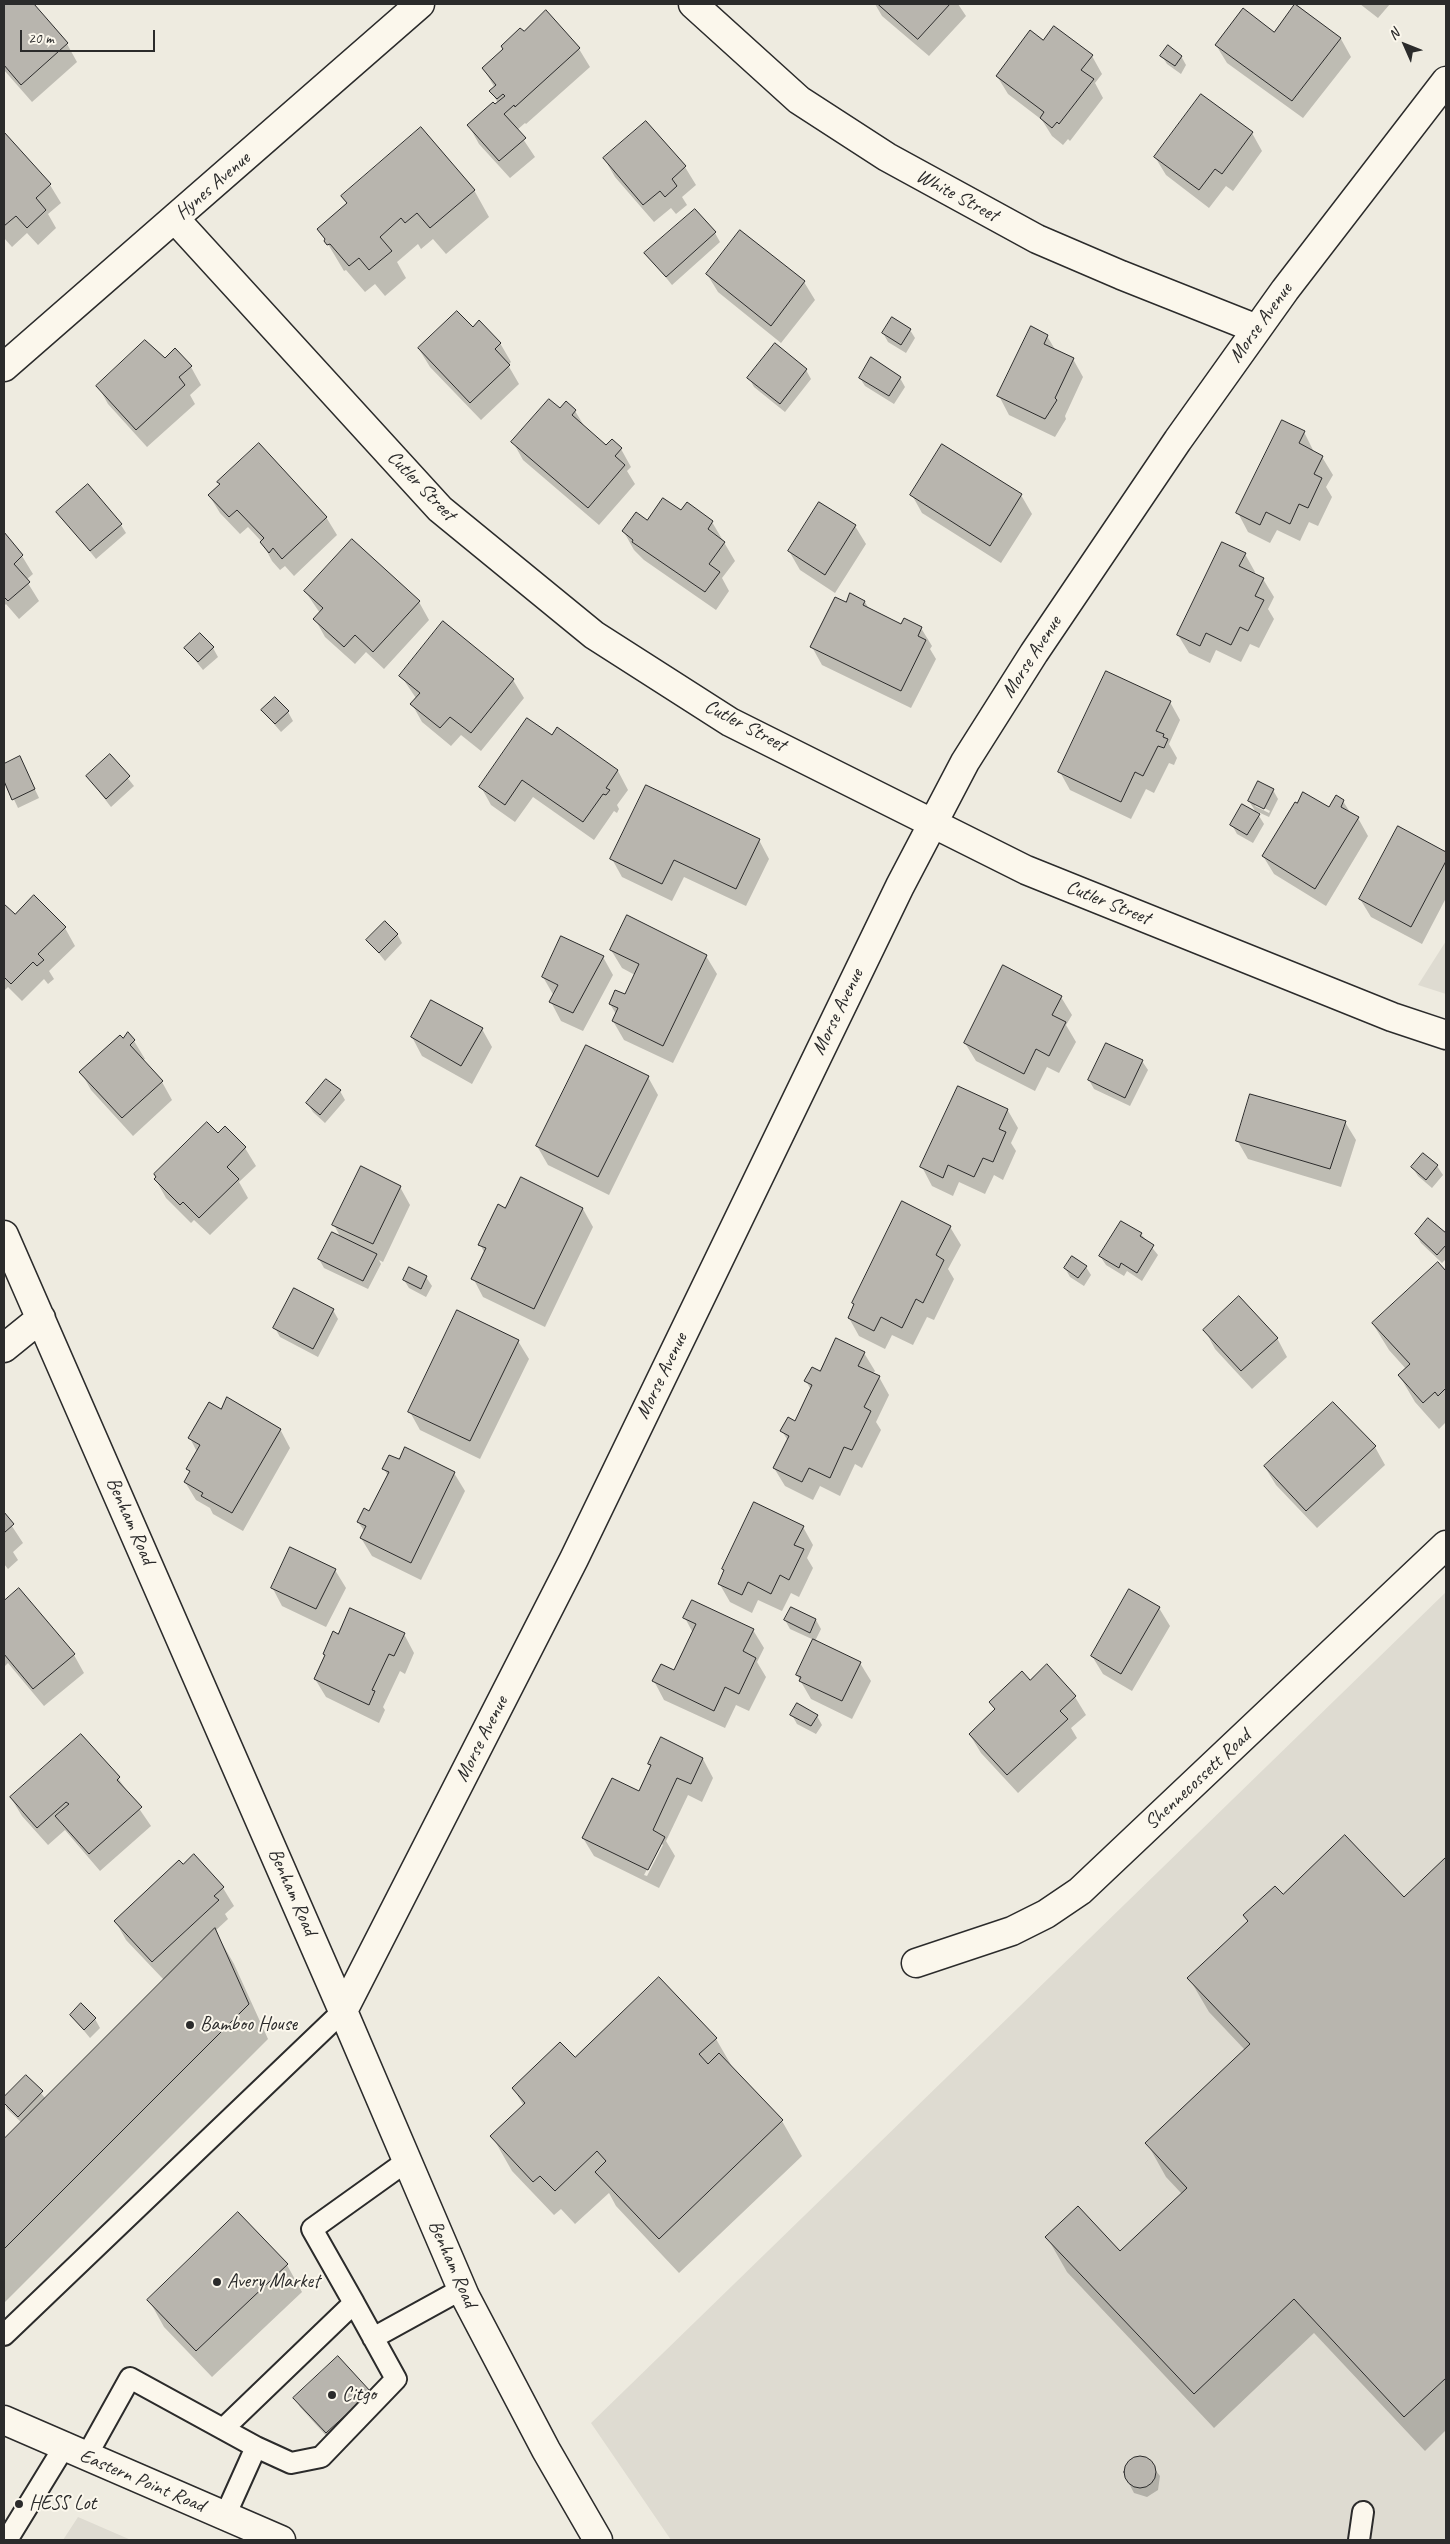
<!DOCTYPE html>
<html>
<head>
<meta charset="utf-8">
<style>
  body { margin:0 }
  #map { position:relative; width:1450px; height:2544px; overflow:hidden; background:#eeebe0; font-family:Caveat,sans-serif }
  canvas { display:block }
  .frame { position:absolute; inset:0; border:5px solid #2b2b2b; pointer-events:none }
  .north { position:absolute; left:1380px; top:20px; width:50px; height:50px; -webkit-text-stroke:4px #fbf7ec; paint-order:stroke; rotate:314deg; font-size:14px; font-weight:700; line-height:20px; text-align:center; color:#2b2b2b }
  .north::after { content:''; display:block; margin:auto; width:18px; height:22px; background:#2b2b2b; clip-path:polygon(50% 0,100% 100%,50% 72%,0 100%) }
  .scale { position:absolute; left:20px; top:30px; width:135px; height:22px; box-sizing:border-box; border:2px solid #2b2b2b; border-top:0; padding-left:6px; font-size:15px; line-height:18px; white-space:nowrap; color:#2b2b2b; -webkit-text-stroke:4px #fbf7ec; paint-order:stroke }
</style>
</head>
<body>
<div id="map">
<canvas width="1450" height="2544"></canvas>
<div class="frame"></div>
<div class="north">N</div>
<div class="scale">20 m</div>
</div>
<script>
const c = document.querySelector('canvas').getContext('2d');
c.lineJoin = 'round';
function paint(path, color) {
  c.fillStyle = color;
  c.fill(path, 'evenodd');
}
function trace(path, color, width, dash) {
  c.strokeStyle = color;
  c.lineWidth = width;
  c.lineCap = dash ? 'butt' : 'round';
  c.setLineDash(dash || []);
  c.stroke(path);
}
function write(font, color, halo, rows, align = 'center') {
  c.font = font + ' Caveat,sans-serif';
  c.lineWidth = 4;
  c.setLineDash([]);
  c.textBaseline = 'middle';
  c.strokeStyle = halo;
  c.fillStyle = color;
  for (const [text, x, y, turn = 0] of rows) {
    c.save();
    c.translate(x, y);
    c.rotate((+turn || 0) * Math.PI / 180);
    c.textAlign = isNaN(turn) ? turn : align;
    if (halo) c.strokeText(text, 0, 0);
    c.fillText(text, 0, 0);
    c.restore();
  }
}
paint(new Path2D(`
  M1446 941V994L1418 985Z
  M1446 1592V2540H671L591 2423Z
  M78 2517 131 2540H63Z`), '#dedbd1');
paint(new Path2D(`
  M4 4H32L67 44 77 62 32 102 4 70Z
  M875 4H958L966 16 929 56 882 16Z
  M1296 4 1341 39 1351 57 1303 118 1227 63 1216 45 1274 34Z
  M1360 4H1390L1378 18Z
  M546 12 579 49 590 67 526 124 525 123 517 130 535 157 510 178 479 144 469 126 498 103 491 91 495 88 483 68Z
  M1044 42 1092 56 1102 74 1095 83 1103 98 1070 141 1068 139 1063 145 1052 136 1042 120 1008 94 997 76Z
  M1162 56H1181L1186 65 1181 74 1167 64Z
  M646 122 685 167 696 185 682 197 687 205 676 214 671 208 654 222 615 177 604 158Z
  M1252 133 1262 151 1233 191 1226 186 1209 208 1166 175 1155 157Z
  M4 134 50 185 61 203 48 214 56 228 38 245 27 233 12 247 4 238Z
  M474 190 489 217 446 254 433 239 421 249 418 244 397 262 406 278 385 296 375 284 365 292 346 270 344 271 319 229 347 204 342 197Z
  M740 232 804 282 815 300 781 343 718 292 707 274Z
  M715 233 720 242 672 285 646 253Z
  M473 329 500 343 511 362 508 365 519 384 481 420 430 367 419 349Z
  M910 330 915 338 906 353 888 342 883 333Z
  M1047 336 1056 351 1073 359 1083 377 1065 416 1066 419 1055 437 1009 415 999 396Z
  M175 350 191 367 201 385 190 395 195 404 147 447 108 404 98 386 165 360Z
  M806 370 811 379 785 412 754 387 749 378Z
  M860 378H900L905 387 894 404 865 386Z
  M560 410 575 411 586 429 606 447 621 449 631 467 627 471 635 484 599 525 523 460 513 442Z
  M1304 432 1314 452 1322 457 1333 475 1326 487 1332 497 1318 526 1309 522 1300 541 1277 530 1270 543 1248 532 1238 513Z
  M209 495 326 517 337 535 294 576 285 566 280 570 272 561 262 542 248 527 240 534 220 513Z
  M912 495H1021L1032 514 1001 563 922 513Z
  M819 503 855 526 866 544 835 593 800 570 789 551Z
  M58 512 121 525 126 533 96 559Z
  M647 521 712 522 735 561 722 578 729 591 716 610 644 560 634 550 624 532Z
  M4 534 22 556 33 574 26 580 39 601 19 619 6 604 4 606Z
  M1245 554 1255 572 1254 575 1263 579 1274 597 1268 609 1274 619 1259 648 1250 644 1241 662 1216 650 1210 663 1189 653 1178 635Z
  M305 591 419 602 429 620 384 669 366 652 355 664 325 637 315 619 320 613Z
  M865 602 869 609 902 625 921 628 932 646 930 649 936 659 911 708 822 665 812 647 847 604Z
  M443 623 513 680 524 698 481 751 461 735 451 746 422 722 412 704 416 698 401 676Z
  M213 648 218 657 203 670 186 649Z
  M1170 702 1180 720 1169 744 1177 758 1174 765 1169 763 1154 793 1146 789 1131 819 1070 790 1060 772Z
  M263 711 288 712 293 721 281 732Z
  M558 729 618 771 628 790 617 805 619 809 617 813 614 811 594 840 533 797 515 822 491 805 481 787 552 737Z
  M110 756 134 786 111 807 87 776Z
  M20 758 39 798 18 808 4 778V765Z
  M1273 790 1278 799 1269 817 1256 811 1264 824 1253 843 1237 834 1232 825 1257 814 1249 801ZM1255 803 1270 811 1269 813 1255 806Z
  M1343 801 1351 814 1358 818 1368 836 1326 906 1274 874 1263 856 1329 809Z
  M1399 828 1446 853V898L1422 944 1371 917 1360 899Z
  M759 840 769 859 746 906 684 877 672 901 622 877 612 859Z
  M4 905 15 916 65 928 75 946 49 971 54 979 48 984 44 979 22 1001 8 987 4 991Z
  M397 934 402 943 385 961 368 940Z
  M611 950 706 956 717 974 673 1063 624 1040 613 1021 616 1014 610 1004 625 996 635 975 622 968Z
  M603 957 613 975 583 1031 561 1021 551 1002 554 996 543 977Z
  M1061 997 1072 1015 1066 1025 1076 1042 1059 1073 1047 1067 1035 1091 976 1061 965 1043Z
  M482 1029 492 1047 472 1084 422 1056 412 1037Z
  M122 1040 134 1041 145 1059 143 1060 162 1082 172 1100 133 1136 91 1090 81 1072Z
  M1142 1061 1148 1070 1130 1106 1094 1089 1089 1080Z
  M648 1077 658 1095 609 1195 548 1165 537 1146Z
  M340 1091 345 1100 325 1123 313 1112 308 1104Z
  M1007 1109 1018 1128 1011 1143 1016 1151 1003 1180 994 1175 985 1194 959 1182 953 1196 932 1186 922 1167Z
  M1345 1122 1356 1140 1341 1187 1248 1159 1237 1140Z
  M225 1128 245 1148 256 1166 239 1182 248 1198 210 1235 194 1220 191 1223 166 1198 156 1180Z
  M1423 1154 1437 1166 1443 1175 1432 1188 1418 1176 1413 1168Z
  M400 1187 410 1205 383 1262 379 1260 381 1264 368 1289 324 1268 319 1259 341 1238 334 1225Z
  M583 1209 593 1227 545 1327 483 1297 473 1278 485 1254 480 1244Z
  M1435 1223 1446 1234V1259L1442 1263 1421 1243 1416 1234Z
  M950 1227 961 1245 948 1269 954 1279 934 1320 927 1317 913 1345 892 1335 885 1349 859 1336 849 1318 855 1306 853 1303Z
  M1141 1234 1158 1255 1142 1281 1127 1271 1124 1276 1106 1265 1100 1256Z
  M1438 1264 1446 1273V1422L1439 1429 1415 1402 1399 1375 1406 1369 1389 1350 1373 1324Z
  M1086 1267 1091 1275 1084 1286 1070 1277 1065 1268Z
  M426 1277 432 1286 426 1297 409 1288 404 1280Z
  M333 1310 338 1319 318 1357 280 1337 275 1328Z
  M1205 1330 1277 1338 1287 1357 1252 1389 1215 1349Z
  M518 1341 529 1359 480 1459 420 1430 410 1412Z
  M864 1353 875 1371 873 1374 879 1377 889 1395 876 1422 881 1430 862 1468 855 1464 840 1496 820 1486 813 1500 785 1486 774 1468 788 1441 782 1431 795 1423 811 1390 806 1381Z
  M221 1411 280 1429 290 1448 243 1531 213 1514 210 1508 196 1500 185 1482 190 1473 188 1469 197 1452 190 1438Z
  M1375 1447 1385 1465 1317 1528 1276 1485 1265 1467Z
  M399 1461 454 1473 465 1491 421 1580 372 1556 361 1538 365 1532 358 1522 370 1513 388 1476 384 1469Z
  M4 1514 23 1543 13 1552 18 1560 8 1569 4 1564Z
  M803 1527 813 1545 807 1558 813 1568 799 1597 791 1593 782 1611 758 1600 752 1613 730 1602 719 1583Z
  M335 1570 346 1588 326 1627 282 1606 272 1587Z
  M19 1589 74 1655 84 1673 44 1706 8 1663 4 1667V1602Z
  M1159 1608 1170 1626 1132 1691 1103 1674 1092 1656Z
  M685 1618 753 1630 764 1648 757 1662 766 1677 749 1711 736 1705 725 1728 664 1700 654 1681 674 1671 693 1633Z
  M785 1620H816L821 1629 815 1641 860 1663 871 1681 852 1719 811 1699 797 1675 814 1640 790 1629Z
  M404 1634 414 1653 405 1674 400 1671 383 1707 385 1710 379 1723 326 1697 315 1679 326 1657 324 1654 339 1636Z
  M1030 1682 1075 1697 1086 1715 1071 1728 1077 1738 1018 1793 981 1753 970 1735 996 1710 991 1702Z
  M792 1715 817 1716 822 1725 816 1734 797 1724Z
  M661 1739 703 1759 713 1778 702 1802 688 1795 666 1841 675 1856 659 1888 594 1856 583 1838 639 1793 651 1768 649 1764ZM661 1843 663 1845 647 1876 644 1875Z
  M118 1778 151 1826 100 1871 65 1830 48 1845 22 1816 11 1798Z
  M194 1856 223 1888 234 1906 225 1914 228 1919 215 1931 234 1964 268 2039 4 2303V2140L22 2123 7 2109 4 2099 26 2076 46 2099 164 1980 126 1940 116 1922Z
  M1446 1859V2430L1425 2451 1314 2333 1214 2428 1067 2272 1047 2237 1120 2253 1182 2194 1166 2177 1147 2143 1245 2050 1209 2012 1189 1978 1283 1896 1404 1899Z
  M71 2015 95 2019 100 2028 90 2038Z
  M716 2039 734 2070 782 2121 802 2156 679 2273 616 2206 609 2193 575 2224 561 2209 554 2215 512 2171 492 2136 524 2106 513 2088 575 2059Z
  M287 2265 302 2292 212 2377 164 2327 149 2300Z
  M370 2392 331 2441 300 2407 295 2398Z
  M1145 2457 1160 2476 1158 2490 1147 2497 1134 2493 1124 2474 1126 2464 1134 2458Z`), '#0003');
const building = new Path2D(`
  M4 4H34L68 43 21 85 4 65Z
  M878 4H950L918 39Z
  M1295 4 1341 38 1292 101 1215 45 1243 8 1274 32Z
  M546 10 580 48 515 107 514 105 504 114 526 138 499 161 467 125 493 102 495 104 505 96 503 94 497 99 489 91 496 85 482 68 503 49 501 46 520 28 524 31Z
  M1054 26 1093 55 1081 70 1094 79 1059 124 1057 122 1052 128 1040 118 1044 112 996 76 1030 30 1043 40Z
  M1168 45 1182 56 1175 66 1160 56Z
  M1201 94 1253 132 1222 174 1215 169 1199 190 1154 157Z
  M646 121 686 166 672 179 677 186 665 197 660 191 643 205 603 158Z
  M421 127 475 190 430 228 417 213 405 223 401 218 380 237 392 251 369 270 359 258 349 266 330 244 327 245 324 241 325 239 317 229 347 203 341 196Z
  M4 132 51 184 36 198 46 210 27 228 16 216 4 226Z
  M695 209 716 232 666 277 644 253Z
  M740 230 805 281 771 326 706 274Z
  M457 311 473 327 479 320 501 343 495 349 510 365 470 403 418 348Z
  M892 317 911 329 901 345 882 333Z
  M1031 326 1048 335 1044 344 1074 358 1055 398 1057 400 1045 419 997 396Z
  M145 340 165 358 175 348 192 366 179 377 185 385 136 430 96 386Z
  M775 343 807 369 780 404 747 378Z
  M871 357 901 377 889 396 859 378Z
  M549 399 560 408 566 401 576 410 572 415 606 445 612 439 622 448 615 456 625 465 588 508 511 442Z
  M1282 420 1305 431 1299 443 1323 456 1314 474 1322 478 1308 508 1299 504 1290 524 1266 512 1260 525 1236 513Z
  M259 443 327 517 282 559 273 548 269 553 260 542 264 538 237 510 229 517 208 495 220 484 217 482Z
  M942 444 1022 494 990 546 910 495Z
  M88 484 122 524 90 551 56 512Z
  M663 498 681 510 687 502 713 521 708 529 725 542 709 564 720 572 705 592 632 542 633 540 622 531 636 512 647 520Z
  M819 502 856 525 825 575 788 551Z
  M4 532 23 555 14 564 30 582 8 601 4 597Z
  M352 539 420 601 373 652 355 635 344 647 313 619 323 608 304 591Z
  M1222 542 1246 553 1239 566 1264 578 1255 596 1264 600 1248 631 1240 627 1231 645 1206 633 1200 646 1177 635Z
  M850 593 865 601 863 605 901 624 904 618 922 627 918 636 926 640 901 691 810 647 835 597 846 602Z
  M443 621 514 679 471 733 450 717 440 728 410 704 420 693 399 676Z
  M200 633 214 647 198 662 184 648Z
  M1106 671 1171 701 1156 731 1164 734 1163 737 1168 739 1164 748 1158 746 1143 776 1135 772 1121 802 1058 772Z
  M275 697 289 711 275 724 261 710Z
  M527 718 552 735 557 727 618 770 606 788 610 790 606 795 603 794 583 822 522 780 505 805 479 787Z
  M110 754 130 776 106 799 86 776Z
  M20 756 35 789 12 800 4 781V764Z
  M1258 781 1274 789 1264 809 1248 801Z
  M646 785 760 839 736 889 674 860 662 884 610 859Z
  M1303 792 1329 807 1336 795 1344 800 1341 807 1359 817 1315 889 1262 856 1295 802 1297 803Z
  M1242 804 1260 814 1247 835 1230 825Z
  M1398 826 1446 852V861L1411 927 1359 899Z
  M34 895 66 927 38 954 44 960 37 966 33 962 11 984 4 977V904L15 914Z
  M627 915 707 955 663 1046 612 1021 618 1008 609 1004 615 990 625 994 639 964 610 950Z
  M385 921 398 934 379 953 366 940Z
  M561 936 604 956 573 1013 549 1002 558 985 542 977Z
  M1003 965 1062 996 1052 1015 1066 1022 1049 1056 1036 1049 1024 1074 964 1043Z
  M431 1000 483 1028 461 1066 411 1037Z
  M128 1032 135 1040 130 1045 163 1081 122 1118 79 1072 120 1035 123 1038Z
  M1106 1043 1143 1060 1125 1098 1088 1080Z
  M586 1045 649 1076 598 1177 536 1146Z
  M326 1079 341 1090 320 1115 306 1103Z
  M958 1086 1008 1109 999 1129 1006 1132 993 1162 983 1158 974 1177 948 1165 943 1178 920 1167Z
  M1250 1094 1346 1121 1330 1169 1236 1141Z
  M207 1122 218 1133 225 1126 246 1147 227 1167 239 1179 199 1218 183 1202 180 1205 154 1179 156 1177 154 1174Z
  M1423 1153 1438 1165 1426 1180 1411 1167Z
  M361 1166 401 1186 373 1244 332 1225Z
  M521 1177 583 1208 534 1309 471 1279 486 1248 478 1245 498 1204 505 1208Z
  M902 1201 951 1226 936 1255 944 1260 923 1303 916 1299 902 1328 881 1317 874 1331 848 1318 854 1304 852 1303Z
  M1428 1218 1446 1233V1245L1437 1255 1415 1234Z
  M1121 1221 1142 1233 1140 1236 1154 1245 1137 1273 1121 1263 1119 1268 1099 1256Z
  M332 1232 377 1254 363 1281 318 1259Z
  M1072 1256 1087 1266 1078 1278 1064 1268Z
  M1438 1262 1446 1271V1388L1438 1396 1435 1392 1423 1403 1398 1375 1410 1364 1372 1323Z
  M409 1267 427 1276 421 1289 403 1280Z
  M294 1288 334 1309 313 1349 273 1328Z
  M1239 1296 1278 1338 1241 1371 1203 1330Z
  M457 1310 519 1340 470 1441 408 1412Z
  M836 1338 865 1352 858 1366 880 1376 864 1407 871 1411 852 1450 844 1447 830 1478 809 1468 802 1482 773 1468 789 1436 780 1431 788 1417 795 1421 812 1385 804 1381 812 1367 820 1371Z
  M227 1397 281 1429 232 1513 201 1496 203 1493 184 1482 190 1471 186 1469 200 1445 188 1438 209 1402 221 1409Z
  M1333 1402 1376 1446 1306 1511 1264 1466Z
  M405 1447 455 1472 411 1563 360 1538 366 1526 357 1522 364 1508 369 1511 389 1472 382 1469 389 1455 399 1459Z
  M754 1502 804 1526 794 1545 804 1549 789 1580 780 1575 771 1594 748 1582 742 1595 718 1584 724 1570 722 1569Z
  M4 1512 14 1524 4 1533Z
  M290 1547 336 1569 316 1609 271 1588Z
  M19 1588 75 1654 33 1689 4 1654V1601Z
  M1129 1589 1160 1607 1121 1674 1091 1656Z
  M692 1600 754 1629 743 1651 756 1658 739 1694 725 1687 714 1711 652 1681 661 1664 674 1670 696 1624 683 1618Z
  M791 1607 816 1619 810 1633 784 1620Z
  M350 1608 405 1633 394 1656 389 1654 372 1690 375 1691 369 1705 314 1679 325 1655 323 1654 333 1631 338 1634Z
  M813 1639 861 1662 842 1701 799 1681 801 1677 796 1675Z
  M1047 1664 1076 1696 1060 1711 1068 1719 1007 1775 969 1734 995 1709 989 1702 1022 1671 1030 1680Z
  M797 1703 818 1715 811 1726 790 1715Z
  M81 1734 120 1777 117 1780 142 1807 89 1854 55 1816 69 1804 66 1802 37 1828 10 1797Z
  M661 1737 703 1758 691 1784 677 1778 653 1830 665 1837 648 1870 582 1838 612 1778 639 1791 651 1765 648 1764Z
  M1345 1835 1404 1897 1446 1857V2378L1404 2417 1294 2299 1194 2394 1045 2237 1078 2206 1120 2251 1187 2188 1145 2143 1250 2044 1187 1978 1248 1921 1243 1915 1275 1886 1283 1894Z
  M194 1854 224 1887 214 1896 219 1900 152 1962 114 1921 179 1860 183 1864Z
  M215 1928 249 2004 4 2249V2139Z
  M659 1977 717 2038 699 2054 708 2064 719 2053 783 2120 659 2239 595 2172 606 2161 597 2151 555 2191 540 2176 533 2182 490 2136 525 2103 512 2088 560 2042 575 2057Z
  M81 2003 96 2018 84 2030 70 2015Z
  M26 2075 43 2091 18 2117 4 2103V2097Z
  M238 2212 288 2264 196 2351 147 2300Z
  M338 2356 371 2392 326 2433 293 2398Z
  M1124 2472a16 16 0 1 1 32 0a16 16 0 1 1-32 0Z`);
paint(building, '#b8b5ae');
trace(building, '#2b2b2b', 1);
const lane = new Path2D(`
  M4 2335 343 2011
  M373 2338 462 2289
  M223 2429 354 2303 312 2229 407 2161
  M256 2447 291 2463 321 2457 396 2379 354 2303
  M86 2457 130 2378 256 2447 225 2516
  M7 2540 64 2447
  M1359 2540 1363 2512`);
const street = new Path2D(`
  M693 4 799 100 887 157 1037 239 1121 275 1257 329
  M175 219 440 509 594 635 730 722 1026 870 1392 1017 1446 1035
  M4 367 420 4
  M4 1235 343 2011 465 2296 546 2450 598 2540
  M4 1348 41 1318
  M916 1963 1012 1931 1046 1914 1080 1891 1446 1545
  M343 2011 574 1559 900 886 965 762 1034 653 1178 440 1285 290 1446 81`);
const secondary = new Path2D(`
  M4 2420 281 2540`);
trace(lane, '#2b2b2b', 24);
trace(street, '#2b2b2b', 31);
trace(secondary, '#2b2b2b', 31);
trace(lane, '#fbf7ec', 20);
trace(street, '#fbf7ec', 28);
trace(secondary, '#fbf7ec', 28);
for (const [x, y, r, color] of [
  [190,2025,5,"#2b2b2b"],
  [217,2282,5,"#2b2b2b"],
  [332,2395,5,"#2b2b2b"],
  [19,2504,5,"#2b2b2b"]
]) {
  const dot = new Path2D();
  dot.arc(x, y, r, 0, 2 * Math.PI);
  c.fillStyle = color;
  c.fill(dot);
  trace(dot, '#fbf7ec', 2);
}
write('20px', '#2b2b2b', '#fbf7ec', [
  ["Hynes Avenue",213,186,-41],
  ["White Street",957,196,28],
  ["Morse Avenue",1261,323,-54],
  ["Cutler Street",421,486,46],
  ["Morse Avenue",1032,657,-57],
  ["Cutler Street",745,726,28],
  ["Cutler Street",1108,903,22],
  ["Morse Avenue",838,1012,-64],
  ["Morse Avenue",662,1376,-64],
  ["Benham Road",130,1521,66],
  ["Morse Avenue",482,1739,-63],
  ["Shennecossett Road",1198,1780,-43],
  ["Benham Road",292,1892,66],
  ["Benham Road",452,2264,66],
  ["Eastern Point Road",142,2481,23]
]);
write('20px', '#2b2b2b', '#fbf7ec', [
  ["Bamboo House",200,2025],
  ["Avery Market",227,2282],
  ["Citgo",342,2395],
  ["HESS Lot",29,2504]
], 'left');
</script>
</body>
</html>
